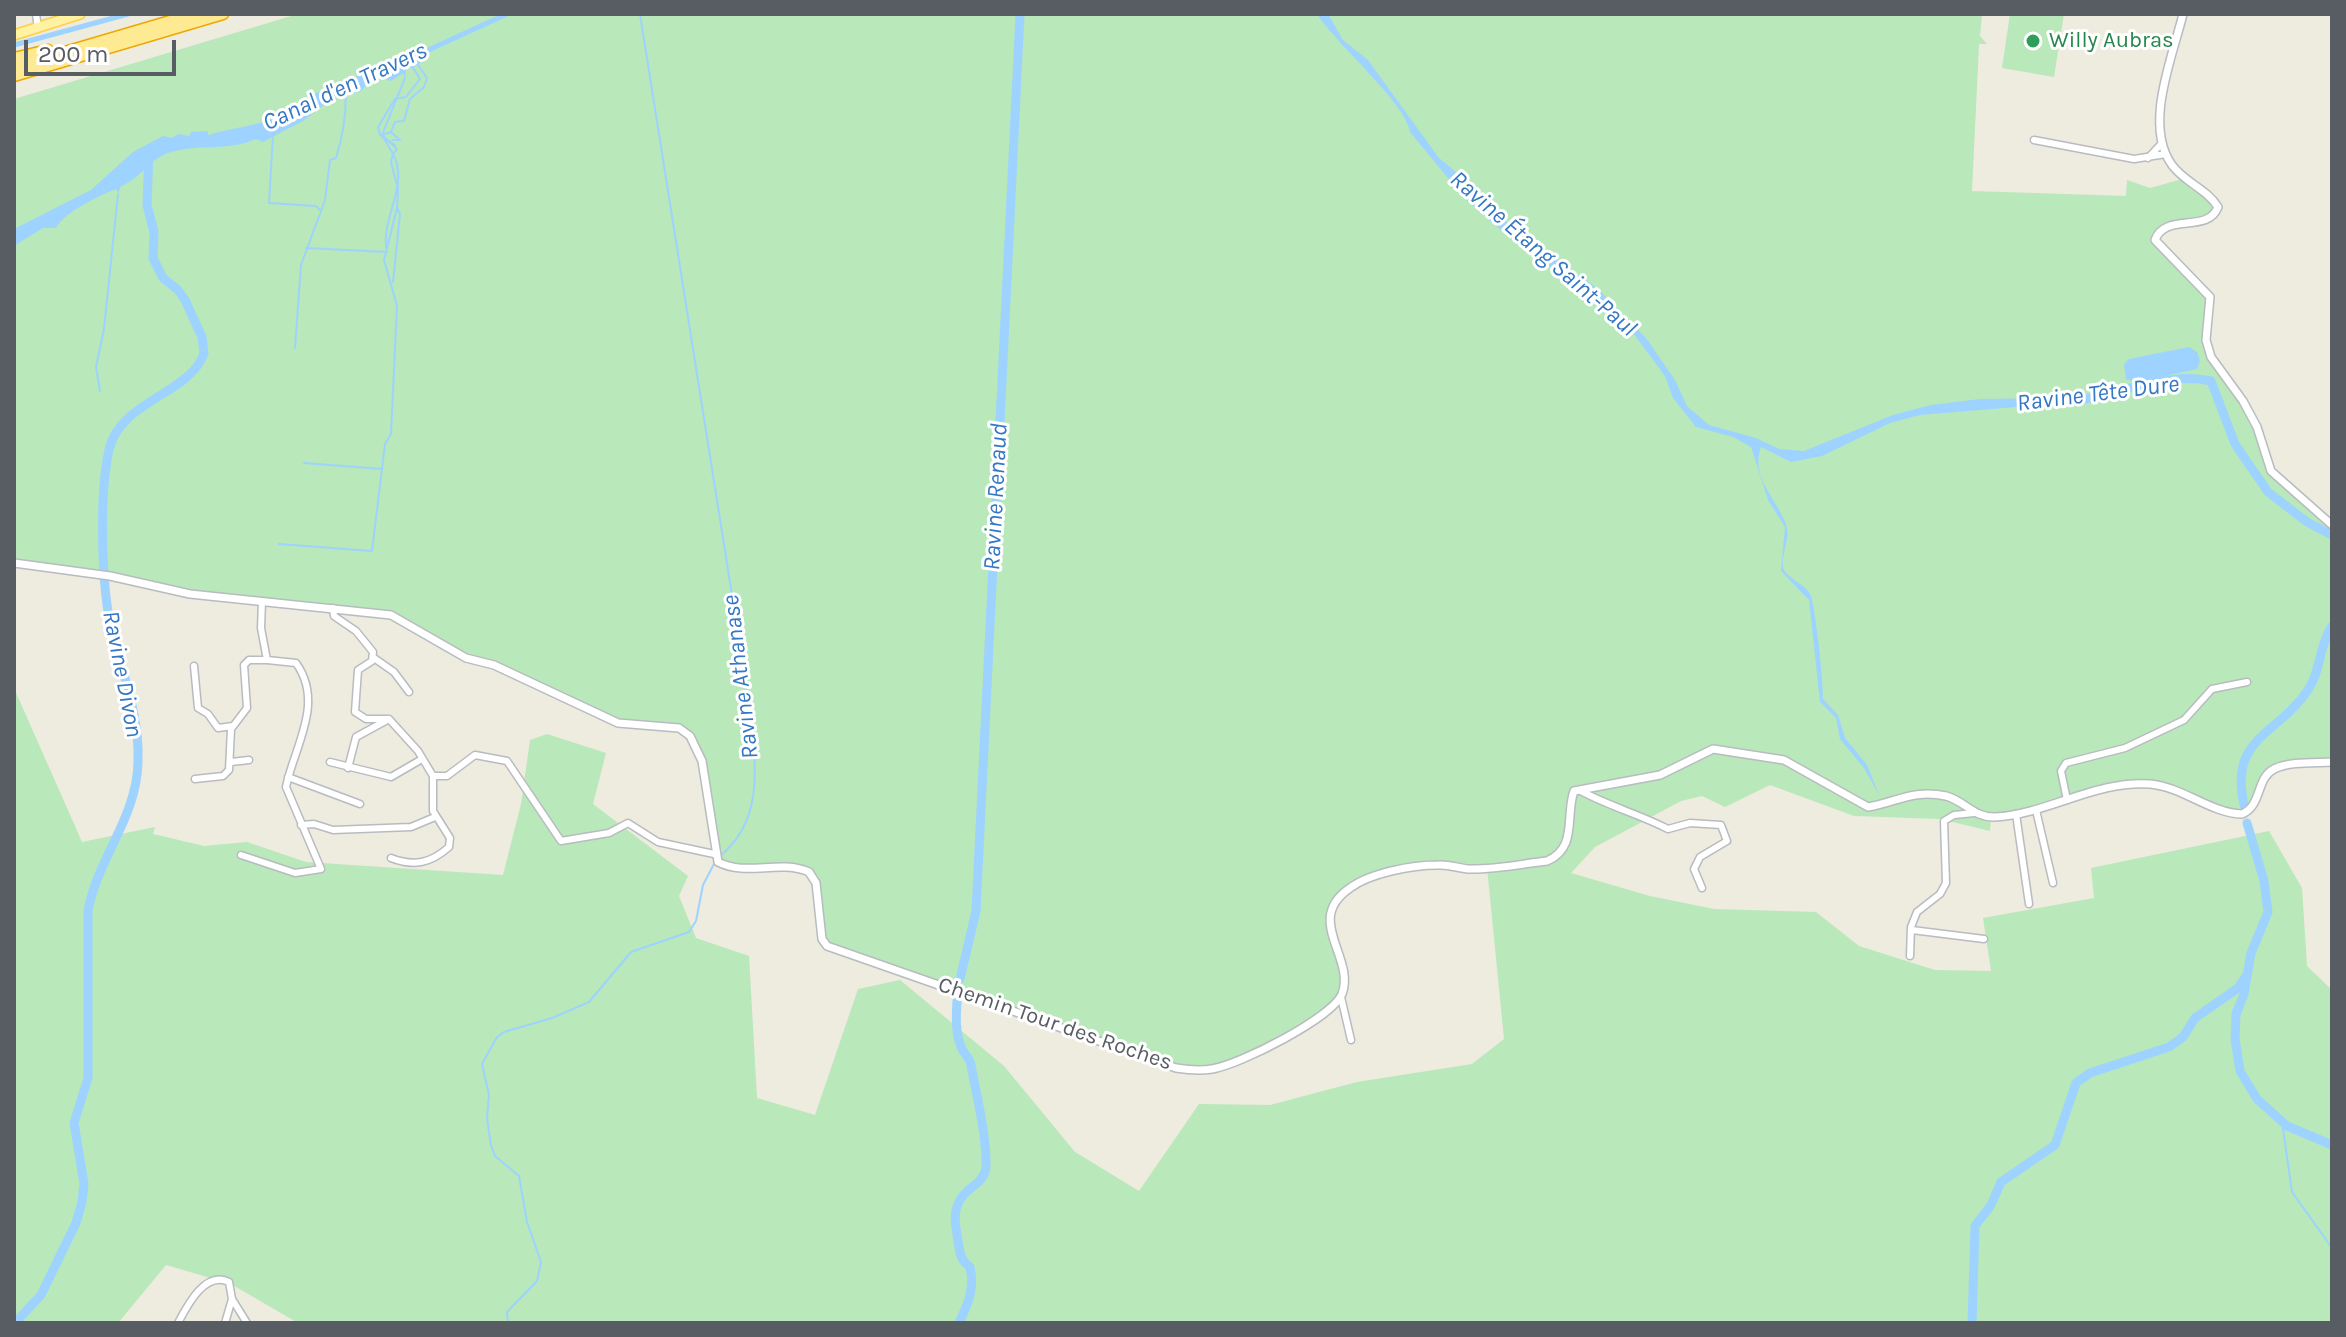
<!DOCTYPE html>
<html>
<head>
<meta charset="utf-8">
<style>
  body { margin:0 }
  #map { position:relative; width:2346px; height:1337px; overflow:hidden; background:#eeebdf; font-family:Karla,sans-serif }
  canvas { display:block }
  .frame { position:absolute; inset:0; border:16px solid #585d63; pointer-events:none }
  .scale { position:absolute; left:24px; top:40px; width:152px; height:36px; box-sizing:border-box; border:4px solid #585d63; border-top:0; padding-left:10px; font-size:24px; line-height:28px; white-space:nowrap; color:#585d63; -webkit-text-stroke:6px #fff; paint-order:stroke }
</style>
</head>
<body>
<div id="map">
<canvas width="2346" height="1337"></canvas>
<div class="frame"></div>
<div class="scale">200 m</div>
</div>
<script>
const c = document.querySelector('canvas').getContext('2d');
c.lineJoin = 'round';
function paint(path, color) {
  c.fillStyle = color;
  c.fill(path, 'evenodd');
}
function trace(path, color, width, dash) {
  c.strokeStyle = color;
  c.lineWidth = width;
  c.lineCap = dash ? 'butt' : 'round';
  c.setLineDash(dash || []);
  c.stroke(path);
}
function write(font, color, halo, rows, align = 'center') {
  c.font = font + ' Karla,sans-serif';
  c.lineWidth = 6;
  c.setLineDash([]);
  c.textBaseline = 'middle';
  c.strokeStyle = halo;
  c.fillStyle = color;
  for (const [text, x, y, turn = 0] of rows) {
    c.save();
    c.translate(x, y);
    c.rotate((+turn || 0) * Math.PI / 180);
    c.textAlign = isNaN(turn) ? turn : align;
    if (halo) c.strokeText(text, 0, 0);
    c.fillText(text, 0, 0);
    c.restore();
  }
}
paint(new Path2D(`
  M298 14H1982L1980 36 1987 44H1979L1972 191 2126 196 2127 180 2150 188 2186 178 2214 201 2215 214 2175 224 2155 240 2210 297 2206 340 2211 356 2243 401 2271 471 2332 525V762L2292 765 2270 772 2249 811 2234 814 2182 790 2133 783 2036 810 1991 817 1990 831 1940 819 1854 816 1770 785 1725 807 1702 796 1681 801 1595 847 1571 873 1650 896 1714 909 1816 912 1859 946 1935 970 1991 971 1983 918 2094 898 2091 868 2269 831 2302 888 2307 966 2332 990V1323H298L231 1284 166 1265 118 1323H14V688L82 842 155 827 153 834 204 846 247 842 306 862 503 875 521 804 530 740 547 734 606 753 593 804 688 876 679 896 696 938 749 956 757 1098 815 1115 858 989 900 980 1004 1066 1075 1152 1139 1191 1199 1104 1270 1105 1357 1082 1472 1064 1504 1039 1487 867C1454 865 1377 865 1350 887 1343 894 1337 905 1331 913L1345 983 1331 1008 1269 1047 1215 1069 1176 1068 827 946 812 876 797 868 742 870 718 862 702 761 684 730 632 726 535 683 466 658 400 619 190 594 14 560V99Z
  M2010 14H2064L2054 77 2002 68Z`), '#b9e8ba');
paint(new Path2D(`
  M1317 14H1328L1343 40 1368 60 1439 158 1490 200 1502 218 1598 289 1646 338 1675 380 1687 406 1709 425 1756 438 1779 449 1804 451 1893 415 1931 405 1980 399 2052 398 2064 403 1920 415 1890 423 1822 456 1791 462 1761 447C1750 477 1776 498 1786 524 1791 538 1781 554 1783 568 1790 581 1804 583 1810 594 1815 601 1824 688 1823 699L1838 715 1845 738 1867 765 1879 795 1864 768 1840 739 1836 718 1820 702 1809 600 1781 571 1785 527 1768 500 1751 447 1733 437 1696 427 1673 398 1665 376 1625 322 1608 313 1583 286 1547 265 1529 246 1501 230 1466 200 1410 132C1406 103 1336 44 1317 14Z
  M407 55H426L418 65 406 69 405 78 403 73 391 81 375 76 360 92 337 95 303 121 263 142 256 139C230 151 199 144 171 152 149 158 141 179 121 186L118 193 116 189C97 197 66 211 56 228H43L14 246V229L91 190 133 152 163 136 172 138 178 134 189 136 191 132 208 131V135C235 127 259 126 285 114 302 107 315 91 332 85 356 75 385 70 407 55Z
  M2189 347 2197 352 2200 361 2197 369 2137 382 2126 379 2124 364 2129 359Z`), '#9ed3ff');
trace(new Path2D(`
  M640 14 750 709C755 763 766 819 719 857
  M392 133 400 140H393
  M273 135 269 203 316 206 321 211
  M395 145 380 135 378 127 395 99 406 97 420 79 412 66
  M386 247C383 215 409 183 393 154L397 149 382 135 391 132 395 122 404 121 410 99 424 87 427 78 418 65
  M306 248 387 252
  M393 282 400 214 397 208
  M295 348 301 265 325 200 330 160 336 158C343 136 346 116 346 93
  M100 391 96 367 104 329 118 194
  M304 463 382 469
  M279 544 372 551 385 444 391 434 397 306 384 260 397 208 398 189 391 162 393 154 382 135 405 78
  M2282 1122 2292 1192 2332 1248
  M2332 1266V1291
  M508 1323 507 1312 537 1281 541 1262 527 1222 519 1176 495 1156 491 1146 487 1118 489 1095 482 1064 497 1037 504 1032 552 1018 589 1002 631 952 689 932 696 921 703 885 715 862`), '#9ed3ff', 2);
trace(new Path2D(`
  M14 45 128 14
  M413 57 507 14`), '#9ed3ff', 5);
trace(new Path2D(`
  M2052 402C2104 404 2157 369 2211 381L2235 444 2268 492 2307 522 2332 535
  M2245 809C2227 737 2276 737 2308 690 2321 671 2319 645 2332 626
  M2247 823 2264 881 2268 912 2251 953 2244 994 2236 1014 2235 1039 2240 1071 2257 1099 2287 1126 2332 1145
  M960 979 976 911 1020 14
  M957 1001C956 1017 955 1034 962 1049 965 1055 970 1058 971 1065 976 1094 987 1136 986 1167 985 1183 967 1187 960 1200 952 1213 956 1227 958 1241 960 1253 960 1260 970 1267 975 1290 968 1303 959 1323
  M15 1323 41 1295 76 1223 82 1202 84 1184 74 1123 88 1078V910C98 858 137 817 138 762 140 717 123 675 112 632 101 587 99 494 109 450 120 400 191 394 204 353L202 337 185 300 178 290 163 278 153 258 154 232 147 205 149 151
  M1972 1323 1975 1226 1991 1205 2001 1182 2055 1145 2076 1083 2090 1073 2169 1047 2183 1037 2195 1018 2238 988 2246 976`), '#9ed3ff', 9);
const minor = new Path2D(`
  M36 14 38 28
  M2034 140 2134 159 2166 154
  M2148 158 2162 143
  M333 608 334 616 356 631 373 652 372 661 358 670 355 712 366 719H389L418 751 433 776H447L475 755 507 761 561 841 609 833 628 823 658 842 714 854
  M374 658 394 672 409 692
  M194 666 198 708 208 714 218 728 233 726
  M231 762 249 760
  M330 762 391 777 422 759
  M348 768 356 737 389 719
  M288 777 360 804
  M195 779 223 776 229 770 231 729 247 708 244 665 249 660H267
  M1579 790C1608 806 1639 814 1668 829L1690 823 1721 825 1727 841 1700 857 1694 869 1702 888
  M2067 800 2061 771 2066 763 2125 748 2184 720 2212 689 2247 682
  M2036 810 2053 883
  M2016 814 2029 904
  M301 825 314 824 333 830 411 827 435 817
  M241 855 295 873 321 869 286 787C294 747 325 703 296 663L267 660 261 628 262 601
  M391 858C414 867 431 863 449 847L450 838 433 811V776
  M1912 930 1984 939
  M1910 956 1911 927 1917 912 1940 894 1946 883 1944 821 1954 815 1974 813
  M1341 997 1351 1040
  M232 1299 247 1323
  M178 1323C187 1306 205 1270 229 1282L232 1299 225 1323`);
const tertiary = new Path2D(`
  M2183 14C2173 56 2143 125 2172 165 2184 182 2207 189 2218 207 2208 234 2165 212 2155 240L2210 297 2206 340 2211 357 2243 401 2257 427 2271 471 2332 525
  M14 563 110 576 190 594 391 615 466 658 494 665 618 723 679 728 690 736 702 761 718 862C747 877 779 859 809 872L816 883 822 939 827 946 1176 1068C1189 1070 1200 1071 1212 1069 1239 1065 1332 1018 1342 994 1356 957 1303 920 1350 888 1370 873 1412 865 1438 865 1448 864 1458 868 1468 869 1493 870 1521 864 1547 861 1578 848 1565 815 1574 791L1660 775 1713 749 1784 760 1868 807C1897 802 1913 789 1946 796 1965 801 1974 818 1995 817 2048 814 2096 780 2150 784 2183 787 2210 813 2242 814 2262 806 2256 778 2274 769 2290 761 2315 763 2332 762`);
const primary = new Path2D(`
  M14 35 80 14`);
const trunk = new Path2D(`
  M14 58 48 50
  M14 67 194 14
  M14 76 223 14`);
trace(minor, '#b8bbc1', 9);
trace(tertiary, '#b8bbc1', 10);
trace(primary, '#ffcf47', 12);
trace(trunk, '#eda800', 13);
trace(minor, '#fff', 6);
trace(tertiary, '#fff', 7);
trace(primary, '#fff2a3', 9);
trace(trunk, '#ffea94', 10);
for (const [x, y, r, color] of [
  [2033,41,8,"#2e9e5b"]
]) {
  const dot = new Path2D();
  dot.arc(x, y, r, 0, 2 * Math.PI);
  c.fillStyle = color;
  c.fill(dot);
  trace(dot, '#fff', 3);
}
write('22px', '#27864d', '#fff', [
  ["Willy Aubras",2049,41]
], 'left');
write('22px', '#585d63', '#fff', [
  ["Chemin Tour des Roches",1055,1024,19]
]);
write('italic 24px', '#3377c5', '#fff', [
  ["Canal d'en Travers",345,87,-25],
  ["Ravine Étang Saint-Paul",1543,254,41],
  ["Ravine Tête Dure",2098,394,-7],
  ["Ravine Renaud",996,497,-87],
  ["Ravine Divon",122,674,79],
  ["Ravine Athanase",741,677,-97]
]);
</script>
</body>
</html>
